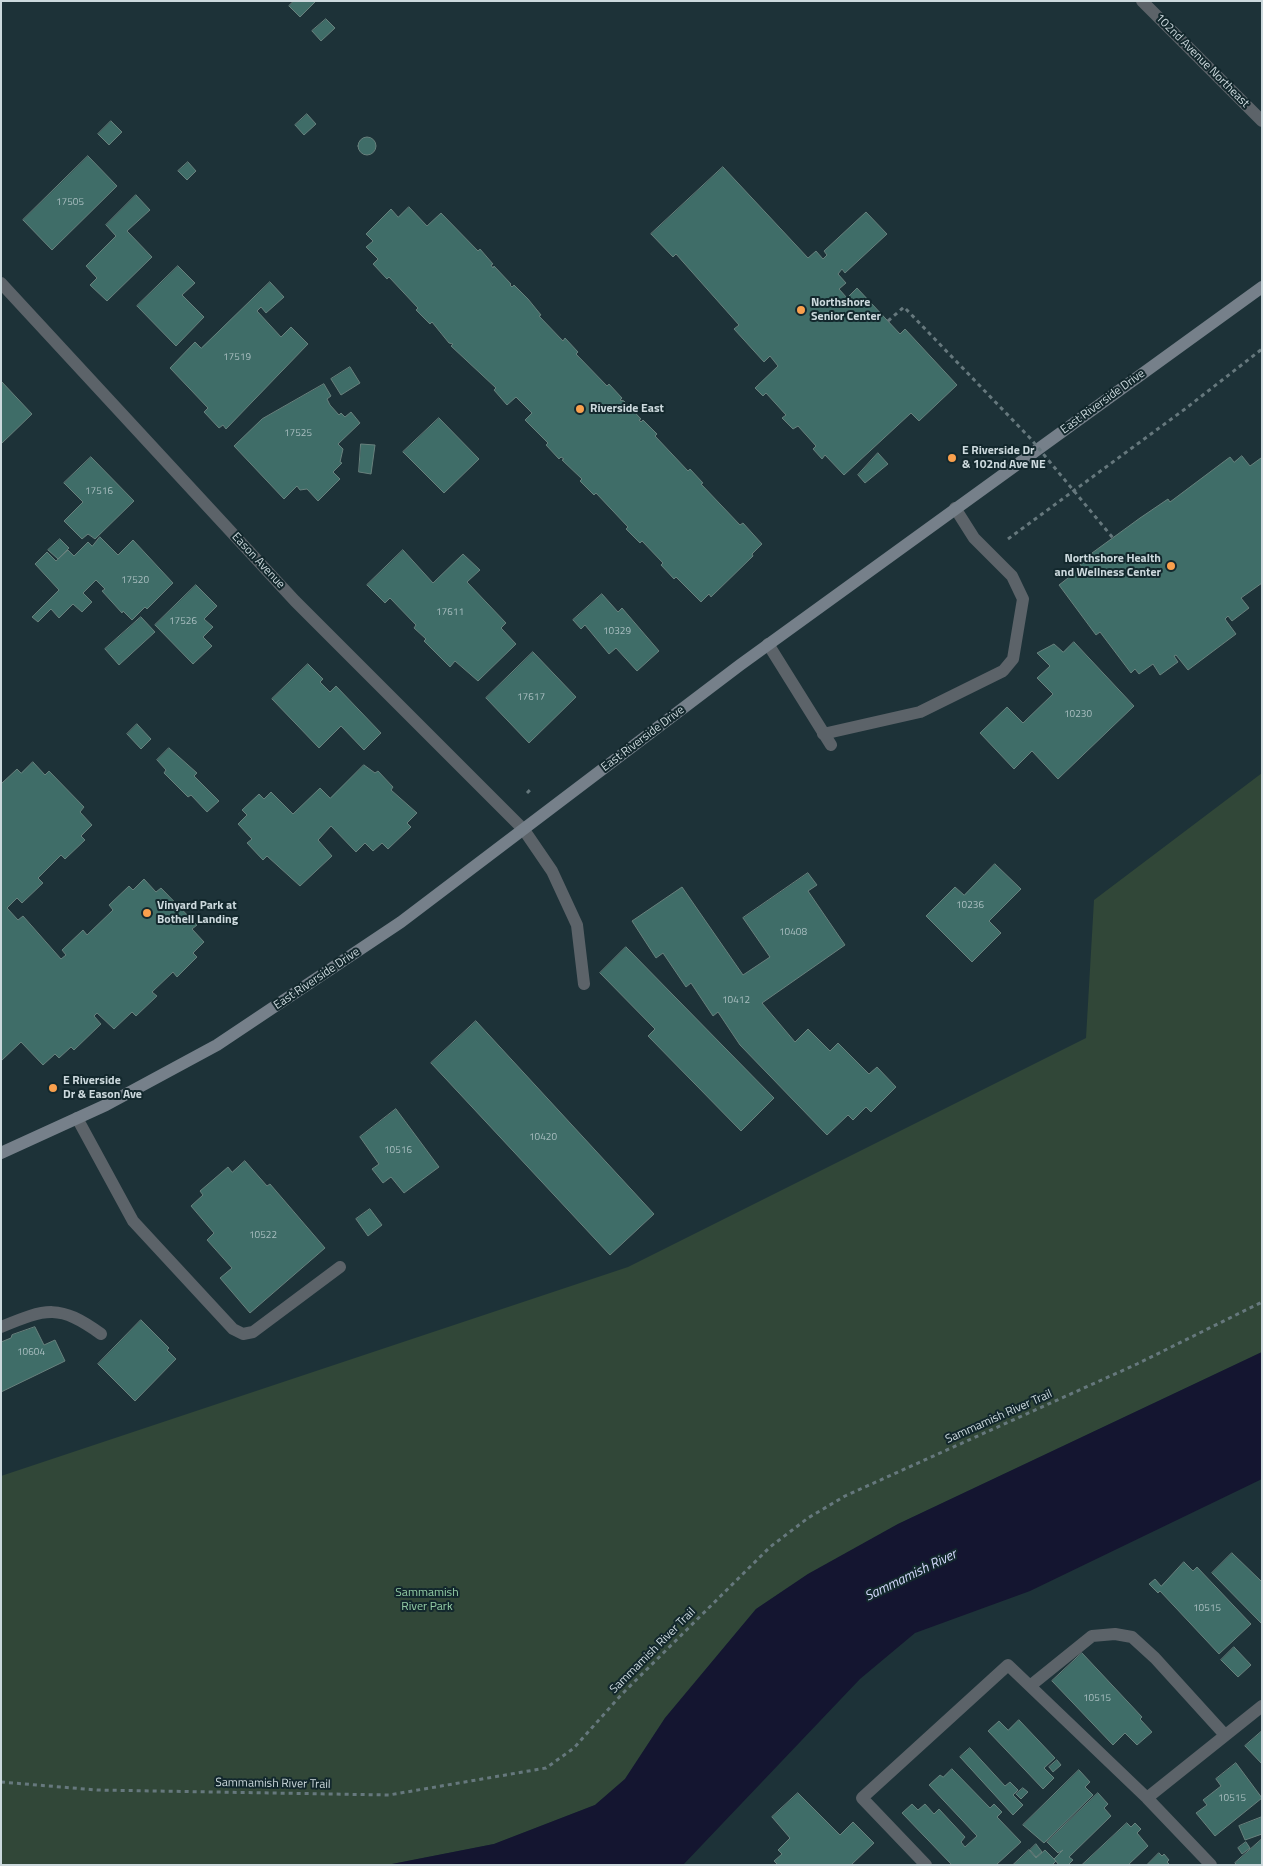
<!DOCTYPE html>
<html>
<head>
<meta charset="utf-8">
<style>
  body { margin:0 }
  #map { position:relative; width:1263px; height:1866px; overflow:hidden; background:#1d3238; font-family:"Titillium Web",sans-serif }
  canvas { display:block }
  .frame { position:absolute; inset:0; border:2px solid #ccd9dd; pointer-events:none }
</style>
</head>
<body>
<div id="map">
<canvas width="1263" height="1866"></canvas>
<div class="frame"></div>
</div>
<script>
const c = document.querySelector('canvas').getContext('2d');
c.lineJoin = 'round';
function paint(path, color) {
  c.fillStyle = color;
  c.fill(path, 'evenodd');
}
function trace(path, color, width, dash) {
  c.strokeStyle = color;
  c.lineWidth = width;
  c.lineCap = dash ? 'butt' : 'round';
  c.setLineDash(dash || []);
  c.stroke(path);
}
function write(font, color, halo, rows, align = 'center') {
  c.font = font + ' "Titillium Web",sans-serif';
  c.lineWidth = 4;
  c.setLineDash([]);
  c.textBaseline = 'middle';
  c.strokeStyle = halo;
  c.fillStyle = color;
  for (const [text, x, y, turn = 0] of rows) {
    c.save();
    c.translate(x, y);
    c.rotate((+turn || 0) * Math.PI / 180);
    c.textAlign = isNaN(turn) ? turn : align;
    if (halo) c.strokeText(text, 0, 0);
    c.fillText(text, 0, 0);
    c.restore();
  }
}
paint(new Path2D(`
  M1262 773V1352L898 1524 808 1574 756 1609 665 1718 625 1779 595 1805 494 1844 387 1865 1 1864V1476L628 1267 1086 1038 1094 900Z`), '#314738');
paint(new Path2D(`
  M1262 1352V1479L1030 1591 915 1633 860 1679 683 1865H387L494 1844 595 1805 625 1779 665 1718 756 1609 808 1574 898 1524Z`), '#141530');
const building = new Path2D(`
  M294 1H316L300 17 289 6Z
  M326 19 335 28 321 41 312 31Z
  M307 114 316 124 304 135 295 125Z
  M111 121 122 132 109 145 98 134Z
  M358 146a9 9 0 1 1 18 0a9 9 0 1 1-18 0Z
  M88 156 117 186 52 250 23 220Z
  M188 162 196 171 187 180 178 171Z
  M723 167 808 258 816 251 823 259 827 255 824 251 866 212 887 234 845 273 842 269 838 274 846 283 839 289 847 298 857 288 900 334 905 329 957 385 919 421 911 413 844 475 825 455 822 459 813 449 816 446 798 426 793 429 782 418 786 415 766 393 763 396 755 388 778 366 770 356 764 362 734 329 739 325 676 254 673 257 651 234Z
  M136 195 150 210 127 231 152 257 107 301 90 285 97 278 86 266 116 236 106 225Z
  M409 207 427 226 441 213 478 251 480 249 493 264 491 265 493 268 494 266 511 284 510 285 512 287 514 285 528 299 541 315 539 316 563 341 565 338 578 352 576 354 607 386 609 384 622 398 620 400 624 401 641 419 639 420 641 422 643 420 657 434 655 436 688 471 690 469 703 483 701 484 740 525 743 523 762 544 752 554 753 556 711 597 709 594 701 602 676 577 674 579 661 565 663 563 642 541 640 543 626 529 628 527 596 493 594 495 580 481 582 479 562 460 564 459 561 457 559 459 546 445 548 443 525 420 532 413 516 397 507 405 494 390 496 388 451 346 453 344 449 343 432 322 430 324 416 310 418 308 389 277 387 279 373 264 378 259 366 247 373 241 366 234 391 209 398 217Z
  M178 266 195 283 182 295 204 317 176 346 137 306Z
  M270 282 284 297 266 313 261 307 257 311 281 337 291 327 308 344 226 429 223 425 219 428 204 412 208 408 170 368 195 342 201 348Z
  M350 367 360 383 341 395 331 379Z
  M1 381 32 414 1 444Z
  M324 384 331 396 327 399 330 405 339 415 341 413 345 417 351 412 360 423 338 444 343 449 340 462 342 463 333 472 340 479 318 501 307 489 300 490 297 486 284 499 234 446 262 419Z
  M439 418 479 459 444 493 403 452Z
  M361 444 375 445 371 474 359 472Z
  M878 453 888 464 865 483 858 475Z
  M1242 456 1250 466 1261 458 1262 460V583L1241 598 1249 608 1232 621 1228 616 1225 619 1236 634 1188 670 1176 655 1174 656 1178 662 1160 675 1153 664 1139 674 1135 669 1131 673 1100 632 1096 635 1059 585 1082 567 1080 564 1093 555 1092 553 1140 518 1168 499 1170 502 1230 457 1234 462Z
  M91 457 134 501 95 539 88 534 82 539 64 521 83 502 64 483Z
  M100 537 118 555 133 540 173 583 147 609 145 607 132 620 123 611 122 613 102 591 105 589 96 580 83 593 92 602 82 612 73 604 59 618 51 609 38 622 32 617 59 590 35 564 47 552 56 561 68 550 74 556 88 542 92 546Z
  M60 539 69 548 58 559 48 550Z
  M403 550 433 583 463 554 480 570 467 582 506 623 501 628 516 644 478 681 455 661 450 667 424 641 426 639 414 628 416 625 390 598 385 603 367 585Z
  M196 585 217 606 204 619 213 627 203 637 212 646 193 664 155 625Z
  M602 594 618 612 622 608 659 651 637 671 616 648 609 654 585 625 581 629 573 620Z
  M141 617 155 632 119 665 105 649Z
  M1074 642 1134 706 1058 779 1032 751 1014 769 980 733 1007 707 1023 723 1053 694 1037 678 1050 666 1037 653 1054 644 1063 652Z
  M533 652 576 697 529 743 486 698Z
  M308 664 323 679 320 682 330 692 336 686 381 733 364 750 341 726 319 748 272 699Z
  M137 724 151 739 141 749 127 734Z
  M169 748 197 773 194 776 219 801 207 812 191 795 188 797 164 773 166 770 157 760Z
  M33 762 45 775 49 771 84 807 80 812 92 825 81 836 85 840 65 859 61 855 38 878 43 883 22 903 17 898 7 908 18 920 23 916 61 959 66 955 62 950 83 930 87 935 113 910 109 905 129 886 133 890 144 879 156 892 161 888 197 925 192 929 204 942 193 953 197 957 177 977 173 972 152 992 157 996 136 1016 132 1012 114 1029 97 1013 94 1016 101 1024 74 1050 71 1047 59 1058 55 1054 43 1065 21 1042 1 1061V784L17 769 21 773Z
  M364 765 375 773 378 771 393 787 391 790 417 813 407 823 411 827 388 849 382 843 373 851 365 843 356 852 331 826 318 840 332 856 300 886 267 856 263 860 247 843 252 839 238 824 247 815 242 810 259 794 264 799 271 792 293 814 320 788 330 798Z
  M995 864 1021 889 989 921 1001 933 972 962 926 916 955 887 964 895Z
  M808 873 817 885 808 891 845 945 762 1003 795 1042 808 1029 830 1051 838 1043 869 1074 877 1067 896 1087 871 1112 866 1107 853 1120 848 1115 827 1135 740 1045 718 1012 713 1016 691 983 686 987 663 953 656 958 632 921 682 887 743 975 770 957 743 918Z
  M626 947 774 1098 741 1131 648 1036 655 1029 600 973Z
  M476 1021 654 1214 610 1255 431 1063Z
  M396 1109 439 1167 404 1193 391 1177 383 1183 372 1169 379 1164 360 1137Z
  M245 1161 267 1186 270 1184 325 1248 250 1313 220 1278 232 1268 207 1240 214 1233 191 1206 203 1195 200 1191 228 1167 232 1172Z
  M370 1209 382 1225 368 1236 356 1219Z
  M141 1320 169 1348 167 1350 176 1359 135 1401 98 1364Z
  M35 1327 44 1345 55 1340 65 1361 1 1392V1342L11 1338 12 1335Z
  M1232 1553 1262 1582V1624L1212 1573Z
  M1184 1562 1193 1571 1197 1567 1251 1624 1219 1654 1160 1591 1158 1593 1149 1584 1155 1579 1161 1586Z
  M1234 1647 1251 1665 1238 1677 1221 1660Z
  M1082 1653 1142 1717 1140 1719 1152 1732 1137 1745 1125 1733 1113 1745 1052 1681Z
  M1019 1720 1055 1758 1044 1768 1054 1778 1043 1789 988 1731 999 1721 1008 1730Z
  M1262 1731V1764L1245 1746Z
  M970 1748 1005 1786 1010 1782 1018 1790 1013 1795 1023 1805 1013 1815 960 1757Z
  M1057 1760 1061 1765 1053 1772 1049 1767Z
  M1236 1763 1262 1798 1215 1836 1196 1813 1207 1805 1203 1800 1221 1786 1216 1779Z
  M952 1769 990 1808 994 1804 1002 1812 997 1817 1021 1842 996 1865H952L902 1813 912 1804 918 1810 925 1804 934 1814 939 1809 965 1837 961 1842 965 1847 977 1836 929 1785 940 1775 943 1777Z
  M1079 1770 1090 1782 1085 1787 1093 1795 1044 1843 1023 1825Z
  M1023 1788 1028 1792 1021 1799 1016 1794Z
  M798 1793 840 1835 853 1822 874 1843 851 1865H778L774 1861 782 1854 778 1850 790 1838 772 1817Z
  M1098 1793 1108 1804 1104 1808 1111 1816 1069 1857 1073 1860 1068 1865H1059L1054 1859 1063 1850 1058 1853 1047 1842Z
  M1262 1817V1834L1245 1840 1239 1826Z
  M1127 1823 1131 1827 1135 1823 1141 1829 1137 1833 1148 1846 1128 1865H1082Z
  M1262 1839V1865H1237L1235 1863Z
  M1246 1842 1250 1848 1242 1854 1238 1848Z
  M1036 1844 1042 1852 1036 1857 1030 1850Z
  M1029 1850 1036 1858 1045 1850 1056 1861 1052 1865H1013Z
  M1159 1853 1162 1856 1164 1854 1169 1860 1167 1862 1170 1865H1147Z`);
paint(building, '#3f6d68');
trace(building, '#68817d', 1);
trace(new Path2D(`
  M1008 539 1185 409 1262 349
  M527 793 530 790
  M1 1782 97 1790 389 1795 546 1768 574 1748 621 1695 770 1547 808 1518 845 1496 1137 1364 1262 1302`), '#66787d', 3, [4, 4]);
trace(new Path2D(`
  M768 644 831 745
  M823 734 920 712 1003 671 1013 659 1023 599 1012 576 974 538 955 508
  M524 830 552 871 577 925 584 984
  M77 1118 133 1221 233 1329 243 1334 253 1332 340 1267
  M1 1327C47 1308 59 1304 101 1334
  M1030 1686 1092 1636 1115 1634 1132 1637 1155 1658 1225 1735
  M1147 1798 1262 1706
  M926 1865 862 1798 1008 1665 1147 1798 1211 1865`), '#5c6369', 12);
trace(new Path2D(`
  M1142 1 1262 121
  M1 283 295 601 524 830`), '#5c6369', 12);
trace(new Path2D(`
  M1 1153 106 1105 217 1045 401 922 740 665 1262 287`), '#76808a', 12);
trace(new Path2D(`
  M888 321 904 307 1030 438 1113 538`), '#66787d', 3, [4, 4]);
for (const [x, y, r, color] of [
  [801,310,5,"#f9a04d"],
  [580,409,5,"#f9a04d"],
  [952,458,5,"#f9a04d"],
  [1171,566,5,"#f9a04d"],
  [147,913,5,"#f9a04d"],
  [53,1088,5,"#f9a04d"]
]) {
  const dot = new Path2D();
  dot.arc(x, y, r, 0, 2 * Math.PI);
  c.fillStyle = color;
  c.fill(dot);
  trace(dot, '#13282d', 2);
}
write('10px', '#a9bec0', null, [
  ["17505",70,203],
  ["17519",237,358],
  ["17525",298,434],
  ["17516",99,492],
  ["17520",135,581],
  ["17611",450,613],
  ["17526",183,622],
  ["10329",617,632],
  ["17617",531,698],
  ["10230",1078,715],
  ["10236",970,906],
  ["10408",793,933],
  ["10412",736,1001],
  ["10420",543,1138],
  ["10516",398,1151],
  ["10522",263,1236],
  ["10604",31,1353],
  ["10515",1207,1609],
  ["10515",1097,1699],
  ["10515",1232,1799]
]);
write('12px', '#ccd9dd', '#13282d', [
  ["102nd Avenue Northeast",1202,61,45],
  ["East Riverside Drive",1103,402,-36],
  ["Eason Avenue",258,561,47],
  ["East Riverside Drive",643,739,-37],
  ["East Riverside Drive",317,979,-34],
  ["Sammamish River Trail",999,1417,-24],
  ["Sammamish River Trail",653,1651,-45],
  ["Sammamish River Trail",273,1784,1]
]);
write('bold 12px', '#ccd9dd', '#13282d', [
  ["Northshore",811,303],
  ["Senior Center",811,317],
  ["Riverside East",590,409],
  ["E Riverside Dr",962,451],
  ["& 102nd Ave NE",962,465],
  ["Northshore Health",1161,559,"right"],
  ["and Wellness Center",1161,573,"right"],
  ["Vinyard Park at",157,906],
  ["Bothell Landing",157,920],
  ["E Riverside",63,1081],
  ["Dr & Eason Ave",63,1095]
], 'left');
write('12px', '#94cea7', '#13282d', [
  ["Sammamish",427,1593],
  ["River Park",427,1607]
]);
write('italic 14px', '#d3d8fb', '#13282d', [
  ["Sammamish River",911,1576,-26]
]);
</script>
</body>
</html>
